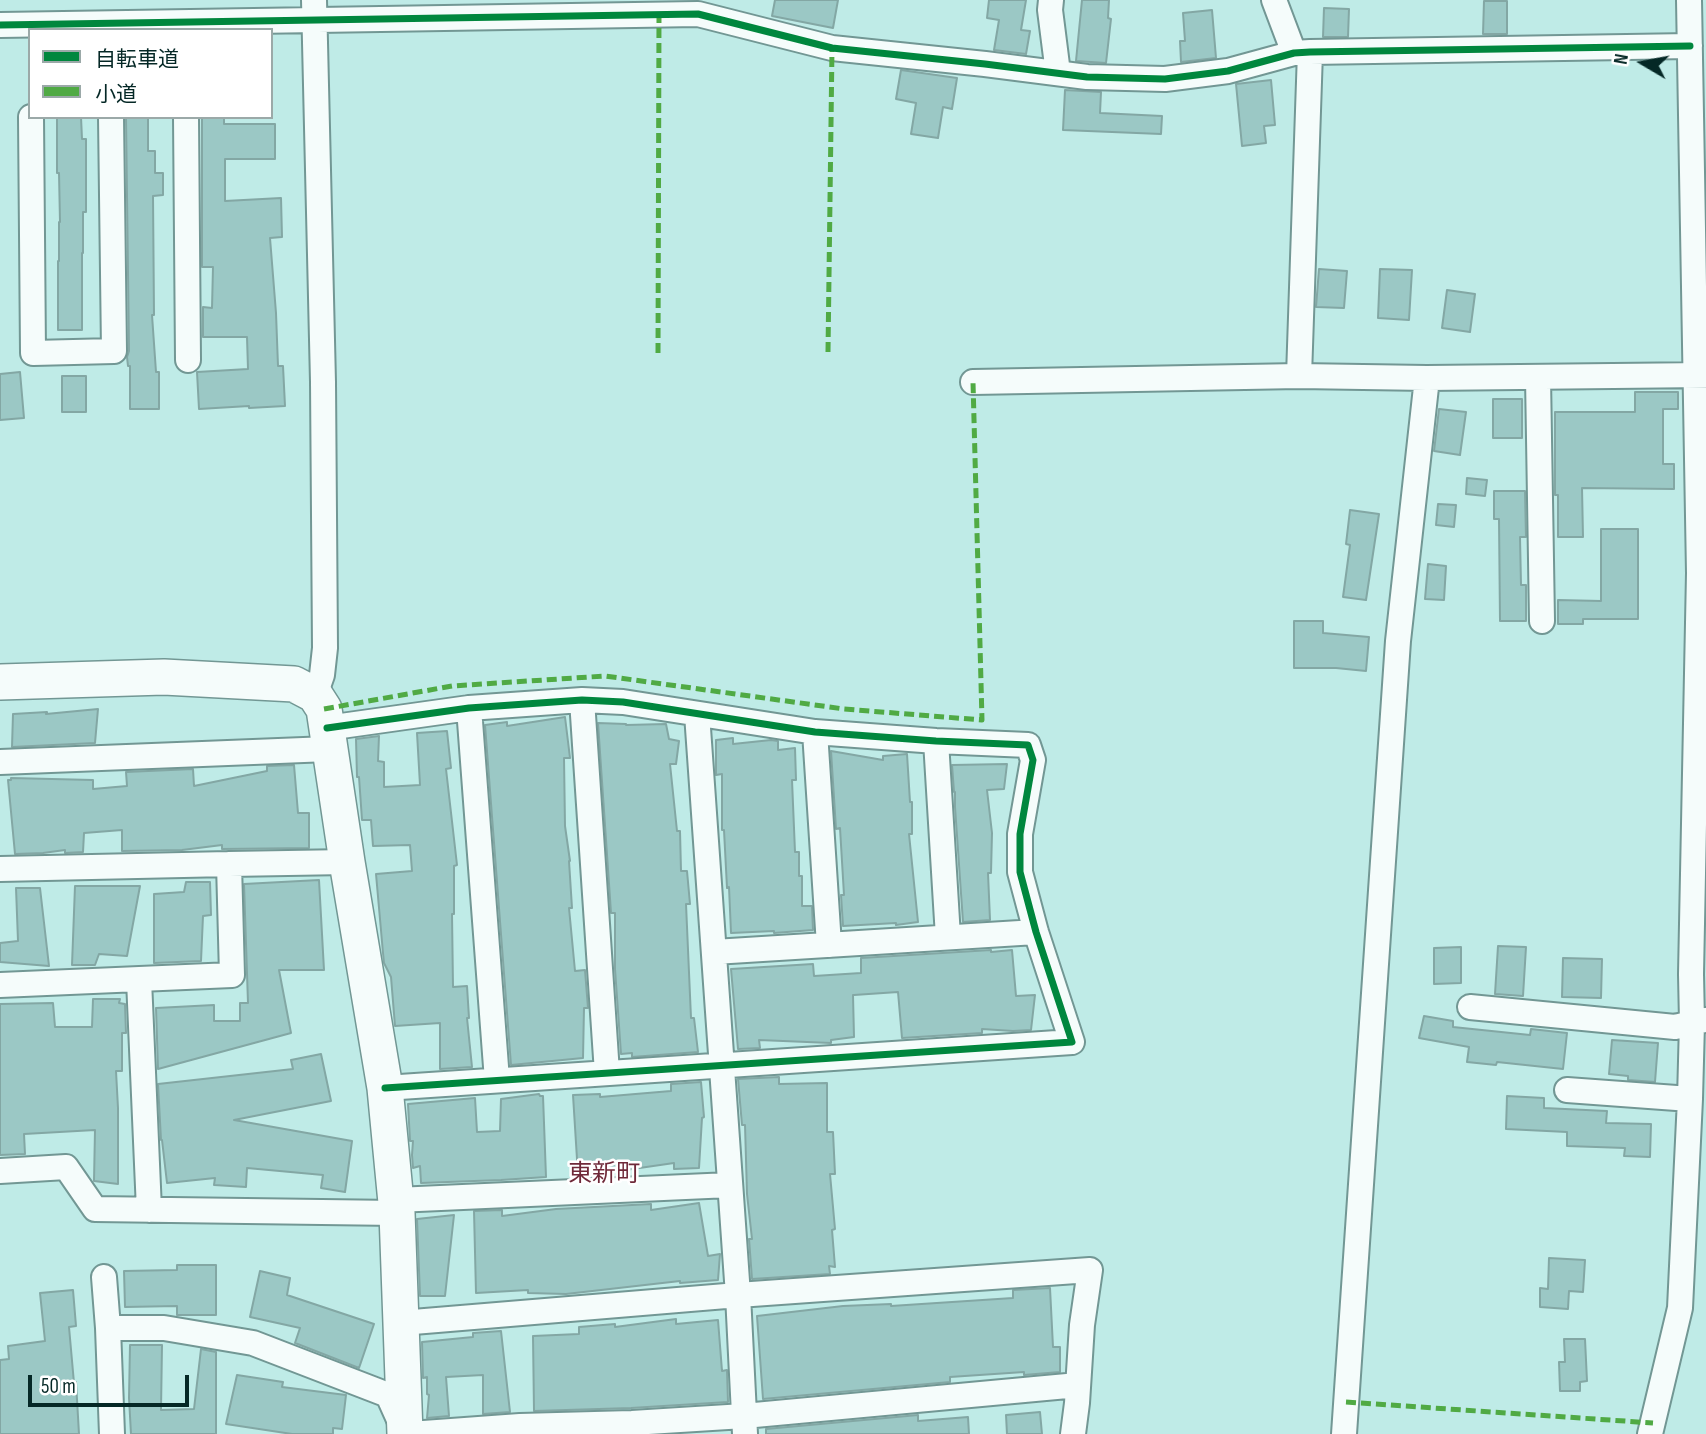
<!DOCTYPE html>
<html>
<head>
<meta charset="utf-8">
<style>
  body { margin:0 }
  #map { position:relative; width:1706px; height:1434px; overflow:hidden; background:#bfebe7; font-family:"Sofia Sans Condensed","Noto Sans JP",sans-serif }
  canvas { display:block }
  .legend { position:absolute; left:28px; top:28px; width:245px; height:91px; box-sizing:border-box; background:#fff; border:2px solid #9ba9a8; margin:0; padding:9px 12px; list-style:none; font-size:21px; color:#052826 }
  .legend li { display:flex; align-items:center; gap:14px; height:35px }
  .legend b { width:35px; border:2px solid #9ba9a8 }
  .north { position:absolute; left:1608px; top:28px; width:70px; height:70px; -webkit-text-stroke:5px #fff; paint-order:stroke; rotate:280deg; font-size:19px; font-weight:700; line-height:28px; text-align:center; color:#052826 }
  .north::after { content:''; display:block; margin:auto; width:24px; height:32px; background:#052826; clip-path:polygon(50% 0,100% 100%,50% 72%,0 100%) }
  .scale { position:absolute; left:28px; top:1375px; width:161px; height:32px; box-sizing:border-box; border:4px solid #052826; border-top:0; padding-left:9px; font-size:21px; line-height:24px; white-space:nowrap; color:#052826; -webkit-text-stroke:5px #fff; paint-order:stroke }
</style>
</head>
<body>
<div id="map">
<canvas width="1706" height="1434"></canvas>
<ul class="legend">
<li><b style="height:9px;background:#00873e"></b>自転車道</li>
<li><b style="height:9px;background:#50aa44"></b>小道</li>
</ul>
<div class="north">N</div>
<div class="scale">50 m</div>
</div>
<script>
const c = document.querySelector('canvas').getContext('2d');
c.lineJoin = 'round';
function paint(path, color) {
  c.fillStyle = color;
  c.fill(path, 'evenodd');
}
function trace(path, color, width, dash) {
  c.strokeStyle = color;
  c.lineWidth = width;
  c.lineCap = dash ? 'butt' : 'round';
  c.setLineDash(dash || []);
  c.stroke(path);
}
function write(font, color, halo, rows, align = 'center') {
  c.font = font + ' "Sofia Sans Condensed","Noto Sans JP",sans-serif';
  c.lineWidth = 5;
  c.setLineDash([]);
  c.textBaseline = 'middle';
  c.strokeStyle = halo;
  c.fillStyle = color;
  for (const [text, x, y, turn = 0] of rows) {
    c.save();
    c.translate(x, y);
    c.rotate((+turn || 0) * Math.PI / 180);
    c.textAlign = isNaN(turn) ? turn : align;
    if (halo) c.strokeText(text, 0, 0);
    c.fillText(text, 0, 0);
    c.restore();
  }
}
const building = new Path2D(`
  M775 0H838L833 28 772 16Z
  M989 0H1026L1021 30 1030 31 1026 54 994 50 999 20 987 18Z
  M1082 0H1109L1108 18 1111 19 1106 63 1076 61Z
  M1484 1H1507V34H1483Z
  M1324 8 1349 9 1348 37H1323Z
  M1212 10 1216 58 1181 62 1180 41H1185L1183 13Z
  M901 70 957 78 952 109 943 107 938 138 911 134 916 103 896 99Z
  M1271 80 1275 125 1264 126 1266 143 1242 146 1236 84Z
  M1065 90 1101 92 1100 113 1162 116 1161 134 1063 130Z
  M57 117H81L82 139H86V212H83V253H82V330H58V261H59V222H60L59 173H57Z
  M126 117H148V151H155V173H163V195L153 196 154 315H152L156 372H159V409H130V366H128L127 357 129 351Z
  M202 117H224V124H275V159H225V201L281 198 282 237 270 238 276 313 278 366H283L285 406 249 408V406L199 409 197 372 248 369 247 337H203V307L212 308 213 267H202Z
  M1319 269 1347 271 1344 308 1316 307Z
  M1380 269 1412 270 1409 320 1378 318Z
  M1447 290 1475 294 1470 332 1442 328Z
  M20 372 24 418 0 420V374Z
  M62 376H86V412H62Z
  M1635 392H1678V409H1663V464H1674V489L1582 488 1583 537H1558V495H1555V412H1635Z
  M1493 399H1522V438H1493Z
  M1439 409 1466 412 1460 455 1434 451Z
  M1467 478 1487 480 1485 496 1466 494Z
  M1494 491H1525L1526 537H1520L1521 585H1526V621H1500L1499 519H1494Z
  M1438 504 1456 505 1454 527 1436 525Z
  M1350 510 1379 514 1366 600 1343 597 1350 545 1346 544Z
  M1601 529H1638V619H1583V624H1558V600L1601 601Z
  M1428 564 1446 566 1444 600 1425 599Z
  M1294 621H1323V633L1369 637 1366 671 1336 668H1294Z
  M98 709 95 743 12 747 13 714 47 712 46 714Z
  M565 717 570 758H564L565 826 570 861H569L572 908H569L575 971 585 970 588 1008H584L583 1058 511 1065 485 725 507 722V726Z
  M598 723 626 724V725L666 724 669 739 679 741 676 764H670L677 831H680L681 871H687L690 904H686L691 1018H694L698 1052 632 1057V1053L621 1054 615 969V913H611Z
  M447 731 451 768 446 769 457 865 454 866V914H452L453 987 467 986 469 1018H467L472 1067 440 1069V1023L395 1026 391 977 384 963 383 953 376 874 412 871 410 845 373 846 371 820H362L359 777H357L356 739 379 736 378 761 384 762V787L420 785 417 733Z
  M733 738V744L771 740 778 741V750L795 748 796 780H792L795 852H799V876H802V906H812L813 930 774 933V931L731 933 729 887 727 888 724 830H722V774L716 775V740Z
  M831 751 883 760V756L907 754 910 802H912V834H909L918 922 896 925V923L843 926 841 895H844L840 828 836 829Z
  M1007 764 1004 789 987 790 992 833 991 873H988L990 920 963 922 955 807V792H954L952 765Z
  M294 765 298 813H309V848L222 849V845L182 850 122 851V830L84 833 83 852 65 853V850L43 853 15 854 8 780H11V778L93 780V789L127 786 126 772 193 769 194 786 267 771V766Z
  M319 880 324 970H279L291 1033 158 1069 156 1008 214 1005V1021H240V1003H248L244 884Z
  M186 882H210L211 915 203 916 201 961 154 963V894L184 892Z
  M75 886H140L127 956 99 954 95 965H72Z
  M16 888H40L49 966 0 962V943L18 941Z
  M1498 946 1526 947 1523 996 1495 994Z
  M1461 947V983L1434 984V948Z
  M991 950V952L1012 950 1016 996 1035 995 1031 1030 1013 1031 982 1029V1033L902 1038 898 992 854 995H853L854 1037 831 1040V1043L759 1040 760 1048 738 1049 731 969 813 964 814 976 861 973V958Z
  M1563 958 1602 959 1601 998 1562 997Z
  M93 999H120L119 1003 125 1004 126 1033H122V1071H116L118 1108V1184L94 1181 95 1130 24 1134 25 1154 0 1155V1004L53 1003 55 1027H92Z
  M1424 1016 1453 1021V1027L1530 1035 1531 1029 1567 1033 1563 1069 1497 1062 1496 1065 1467 1062 1469 1047 1419 1038Z
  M1612 1040 1658 1043 1655 1082 1628 1080V1076L1609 1074Z
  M321 1054 331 1101 234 1120 352 1141 345 1192 321 1188 323 1175 247 1168 246 1187 214 1185 215 1178 167 1183 162 1140H161L158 1084 293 1069 291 1060Z
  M779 1077V1084L827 1083V1132H833L835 1174H830L835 1229 832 1230 835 1267 829 1266 830 1274 752 1279 749 1239H752L747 1194 745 1125H742L738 1079Z
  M701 1082 704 1117 702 1118 699 1168 674 1169V1163L605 1173 578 1175 573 1095 600 1094V1097L671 1091V1084Z
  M539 1094 540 1096H543L546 1177 501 1180 421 1183 420 1166 413 1168 412 1155 413 1141H410L408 1104 475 1098 477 1132 500 1131 501 1099Z
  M1507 1096 1544 1098V1108L1607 1111 1606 1123 1651 1124 1650 1157 1624 1156 1625 1148 1567 1146V1132L1506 1129Z
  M699 1203 708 1256 720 1254 718 1280 680 1283V1281L566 1294 528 1293V1290L476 1293 474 1211 502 1210V1216L556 1209 651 1204V1210Z
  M454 1215 445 1296H420L417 1219Z
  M1549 1258 1585 1260 1583 1292 1569 1291 1568 1309 1540 1307V1288L1548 1289Z
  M177 1265H216V1315H177V1306L125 1307 124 1271 177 1270Z
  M260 1271 290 1278 287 1295 374 1324 359 1368 295 1343 300 1328 250 1317Z
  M1050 1288 1053 1347H1060V1372L1024 1375V1372L950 1377V1382L763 1399 757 1316 843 1306 891 1304V1306L1013 1298V1290Z
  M73 1290 76 1326 69 1327 74 1383 76 1382 79 1434H0V1360L9 1359 8 1346 45 1341 40 1293Z
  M676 1319V1324L718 1320 722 1371 727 1370 728 1402 631 1408 534 1411 533 1336 579 1334V1327L615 1324V1327Z
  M501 1331 510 1412 483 1414V1375L446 1377 449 1416 427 1418 429 1395 427 1394V1377L423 1378 422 1342 473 1337V1333Z
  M1564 1339H1585L1587 1381 1580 1382V1391H1560L1559 1362H1565Z
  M130 1345H162L161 1410 194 1409 201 1349 216 1352V1434H131L129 1398Z
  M237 1375 283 1382 282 1387 346 1395 342 1429 333 1428V1434H292L226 1424Z
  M1040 1412 1042 1434H1007L1006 1415Z
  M918 1415V1421L968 1417 969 1434H766V1429Z`);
paint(building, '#9bc8c5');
trace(building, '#83a7a4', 2);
const street = new Path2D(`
  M314 0 323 382 325 648 322 675 315 695
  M1051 0 1050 10 1058 73
  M1274 0 1294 53
  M0 25 698 14 832 48 985 64 1087 77 1165 79 1228 71 1294 53 1310 52 1690 46
  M31 117 33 353 114 351 111 117
  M186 117 188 360
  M1299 376 1310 52
  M1538 377 1542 621
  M973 382 1299 376 1427 378 1706 375
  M582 700 607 1073
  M469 708 497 1080
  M697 714 738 1295 745 1434
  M327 728 469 708 582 700 623 702 815 732 936 741 1028 745 1033 760 1020 834V872L1036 932 1072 1042 385 1088
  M815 732 829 945
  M936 741 948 937
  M0 762 329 749
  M0 869 229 864
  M714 952 1036 932
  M139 980 149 1210
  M0 985 232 975 229 864 347 862
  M1470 1007 1675 1027 1705 1020
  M1567 1090 1690 1099
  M0 1171 66 1167 95 1209 397 1213
  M396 1200 730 1185
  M104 1277 108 1328 112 1434
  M401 1323 738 1295 1090 1270 1082 1325 1077 1403 1073 1434
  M108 1328H164L253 1343 388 1395 401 1424
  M410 1434 520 1426 632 1423 744 1416 1078 1385
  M1344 1434 1398 641 1427 378
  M1650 1434 1680 1308 1690 1099 1692 1023 1691 974 1699 573 1689 0`);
const secondary = new Path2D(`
  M0 682 164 677 294 684 315 695 324 709 347 862 385 1088 397 1213 405 1434`);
trace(street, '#729794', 28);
trace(secondary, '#729794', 38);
trace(street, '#f5fcfb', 24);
trace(secondary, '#f5fcfb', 35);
trace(new Path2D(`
  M828 352 832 48
  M658 353 659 14
  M324 709 452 686 605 676 844 709 982 720 973 382
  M1346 1402 1653 1423`), '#50aa44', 5, [10, 5]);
trace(new Path2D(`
  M0 25 698 14 832 48 985 64 1087 77 1165 79 1228 71 1294 53 1310 52 1690 46
  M327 728 469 708 582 700 623 702 815 732 936 741 1028 745 1033 760 1020 834V872L1036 932 1072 1042 385 1088`), '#00873e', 7);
write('24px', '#6f2939', '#fff', [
  ["東新町",604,1175]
]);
</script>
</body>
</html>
